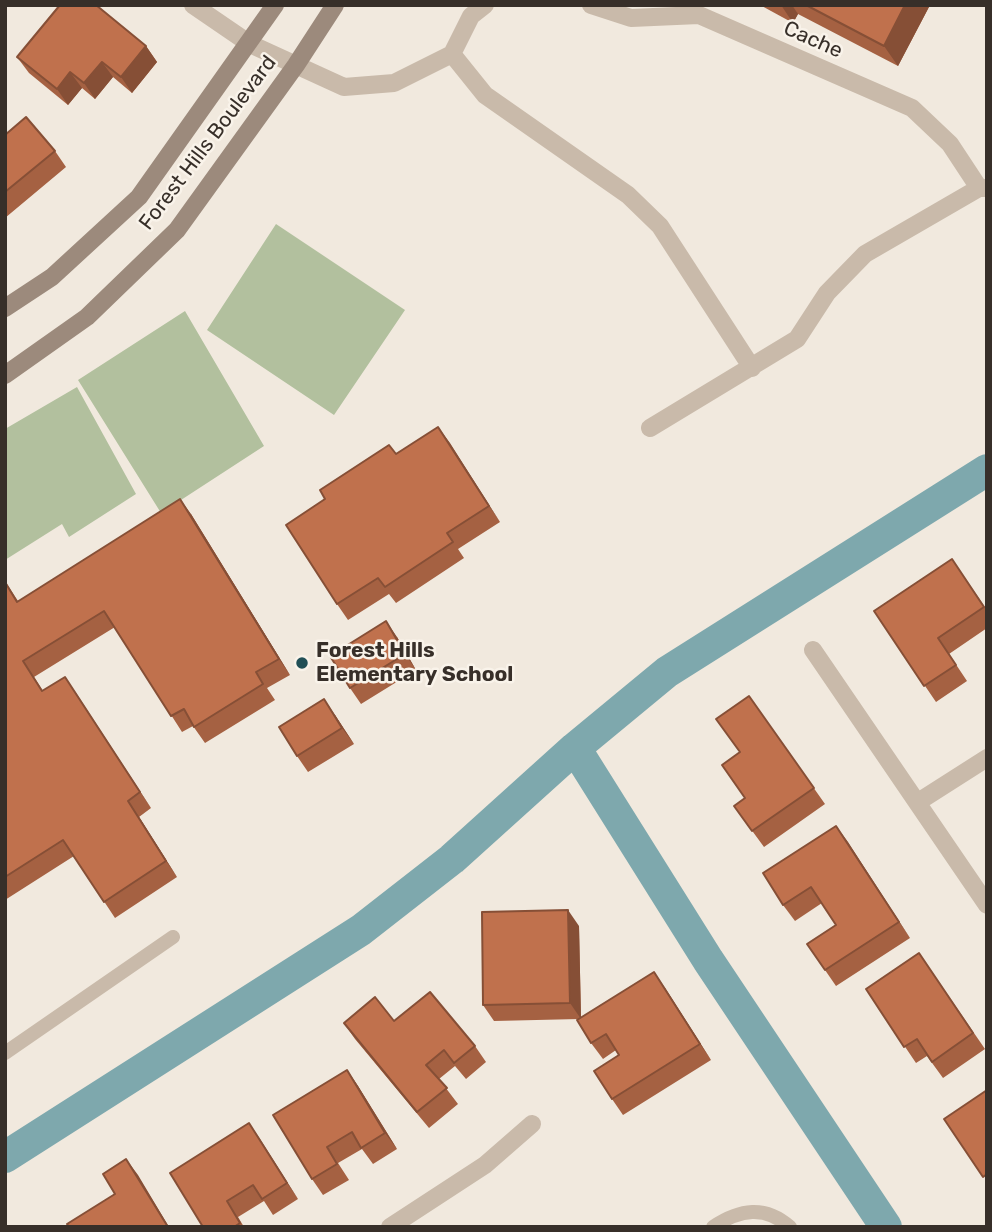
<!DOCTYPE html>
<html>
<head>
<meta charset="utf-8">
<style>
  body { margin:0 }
  #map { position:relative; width:992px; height:1232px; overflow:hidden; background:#f1e9de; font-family:Rubik,sans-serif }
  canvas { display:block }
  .frame { position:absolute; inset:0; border:7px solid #372f29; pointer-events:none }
</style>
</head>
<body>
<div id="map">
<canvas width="992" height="1232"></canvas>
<div class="frame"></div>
</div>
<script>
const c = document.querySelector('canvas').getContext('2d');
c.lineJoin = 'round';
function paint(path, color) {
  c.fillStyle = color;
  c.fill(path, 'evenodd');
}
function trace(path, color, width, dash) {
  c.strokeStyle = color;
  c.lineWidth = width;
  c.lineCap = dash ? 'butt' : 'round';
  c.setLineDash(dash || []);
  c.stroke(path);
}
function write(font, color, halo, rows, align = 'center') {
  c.font = font + ' Rubik,sans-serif';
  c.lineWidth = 5;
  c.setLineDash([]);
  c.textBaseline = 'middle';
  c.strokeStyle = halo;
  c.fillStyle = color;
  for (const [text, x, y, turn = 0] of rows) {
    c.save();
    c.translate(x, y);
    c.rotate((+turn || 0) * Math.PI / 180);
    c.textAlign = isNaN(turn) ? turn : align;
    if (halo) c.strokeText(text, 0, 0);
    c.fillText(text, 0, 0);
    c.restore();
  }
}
paint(new Path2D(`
  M276 224 405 310 334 415 207 330Z
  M185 311 264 446 161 513 78 380Z
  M77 387 136 494 69 537 62 524 5 560V429Z`), '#b2c09e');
trace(new Path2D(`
  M575 748 708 960 886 1227
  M5 1157 361 930 452 859 575 748 667 672 987 470`), '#7ea8ad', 32);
trace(new Path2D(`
  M5 1053 173 937
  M713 1227C740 1209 765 1205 790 1227`), '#c9baaa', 14);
trace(new Path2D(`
  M193 5 250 44 344 87 394 83 452 54 471 16 485 5
  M591 5 631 18 699 15 912 108 950 144 979 188
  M452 54 485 95 628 195 660 226 752 368
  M650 428 797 339 827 293 865 254 979 188H987
  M813 650 987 905
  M918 802 987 758
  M390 1227 485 1165 532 1124`), '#c9baaa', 18);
trace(new Path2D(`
  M5 308 52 277 139 197 275 5
  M5 375 87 317 177 230 296 65 335 5`), '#9c8a7c', 18);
paint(new Path2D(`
  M760 5H930L898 66 798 14 793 23Z
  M146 46 157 62 132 93 113 77 95 99 82 88 68 105 29 73 17 57Z
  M5 135 55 151 66 167 5 218Z
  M438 427 500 522 458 549 464 558 396 603 389 594 348 620 337 604 396 454Z
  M191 514 290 675 267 688 275 700 205 743 193 726 182 732 115 627 34 677 43 691 65 677 151 808 139 817 177 877 115 918 74 856 5 900V581L18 601Z
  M952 559 987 610V628L949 654 967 681 936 702 874 611Z
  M397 637 416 670 361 704 350 688Z
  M749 696 825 804 764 847 734 806 745 798 740 752Z
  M335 715 354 744 308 772 297 756Z
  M836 826 910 938 836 986 825 970 836 925 822 903 795 921 783 905Z
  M579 926 581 1018 665 988 711 1060 623 1115 612 1099 619 1055 616 1050 603 1059 591 1043 579 1019 494 1021 483 1005Z
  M919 953 985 1049 943 1078 927 1056 916 1063 866 989Z
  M394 1021 475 1046 486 1062 466 1079 455 1066 439 1079 458 1104 429 1128 355 1039 344 1023Z
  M347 1070 358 1086 397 1149 373 1164 362 1149 338 1163 349 1180 323 1195 312 1179Z
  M249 1123 298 1199 273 1215 264 1201 238 1217 244 1227H203Z`), '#a56142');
paint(new Path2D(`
  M781 5H792L798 14 793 23Z
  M905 5H930L898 66 884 46Z
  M146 46 157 62 132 93 121 77Z
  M102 62 113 77 95 99 84 83Z
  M70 72 82 88 68 105 57 89Z
  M438 427 450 443 500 522 489 506Z
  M180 499 191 514 290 675 279 659Z
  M386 621 397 637 416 670 405 654Z
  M65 677 76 693 151 808 140 792Z
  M324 699 335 715 354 744 342 728Z
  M128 801 139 817 177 877 166 861Z
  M836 826 848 842 910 938 899 922Z
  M568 910 579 926 581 1019 570 1003Z
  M654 972 665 988 711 1060 700 1044Z
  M347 1070 358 1086 397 1149 385 1133Z
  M249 1123 260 1139 298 1199 287 1183Z
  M126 1159 138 1175 169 1227H168Z`), '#864f36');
const building = new Path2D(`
  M60 5H96L146 46 121 77 102 62 84 83 70 72 57 89 17 57Z
  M806 5H905L884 46Z
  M26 117 55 151 5 192V135Z
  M438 427 489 506 447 533 453 542 385 587 378 578 337 604 286 525 325 499 320 490 389 445 396 454Z
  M180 499 279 659 256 672 263 684 194 727 184 709 171 716 104 611 23 661 42 691 65 677 140 792 128 801 166 861 104 902 63 840 5 877V582L17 602Z
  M952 559 984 607 938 638 956 665 924 686 874 611Z
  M386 621 405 654 350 688 330 656Z
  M749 696 814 788 752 831 734 806 745 798 722 765 740 752 716 719Z
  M324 699 342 728 297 756 279 727Z
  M836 826 899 922 825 970 807 944 836 925 811 887 783 905 763 873Z
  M568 910 570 1003 483 1005 482 912Z
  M919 953 973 1033 932 1062 917 1039 904 1047 866 989Z
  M654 972 700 1044 612 1099 594 1071 619 1055 606 1034 591 1043 577 1020Z
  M430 992 475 1046 454 1063 444 1050 426 1065 447 1088 417 1112 344 1023 375 997 394 1021Z
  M347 1070 385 1133 361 1148 352 1132 327 1147 337 1164 312 1179 273 1115Z
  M987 1090V1174L983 1177 944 1119Z
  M249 1123 287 1183 262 1199 253 1185 227 1201 240 1223 234 1227H203L170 1173Z
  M126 1159 168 1227H69L67 1224 115 1194 103 1174Z`);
paint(building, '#c0714d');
trace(building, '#864f36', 2);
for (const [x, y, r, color] of [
  [302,663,7,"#214f56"]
]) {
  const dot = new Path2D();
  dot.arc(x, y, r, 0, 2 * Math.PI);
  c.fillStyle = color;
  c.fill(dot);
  trace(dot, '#f9f3ea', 2.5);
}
write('21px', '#372f29', '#f9f3ea', [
  ["Cache",813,40,24],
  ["Forest Hills Boulevard",208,143,-53]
]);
write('bold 21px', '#372f29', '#f9f3ea', [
  ["Forest Hills",316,651],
  ["Elementary School",316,675]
], 'left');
</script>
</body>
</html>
